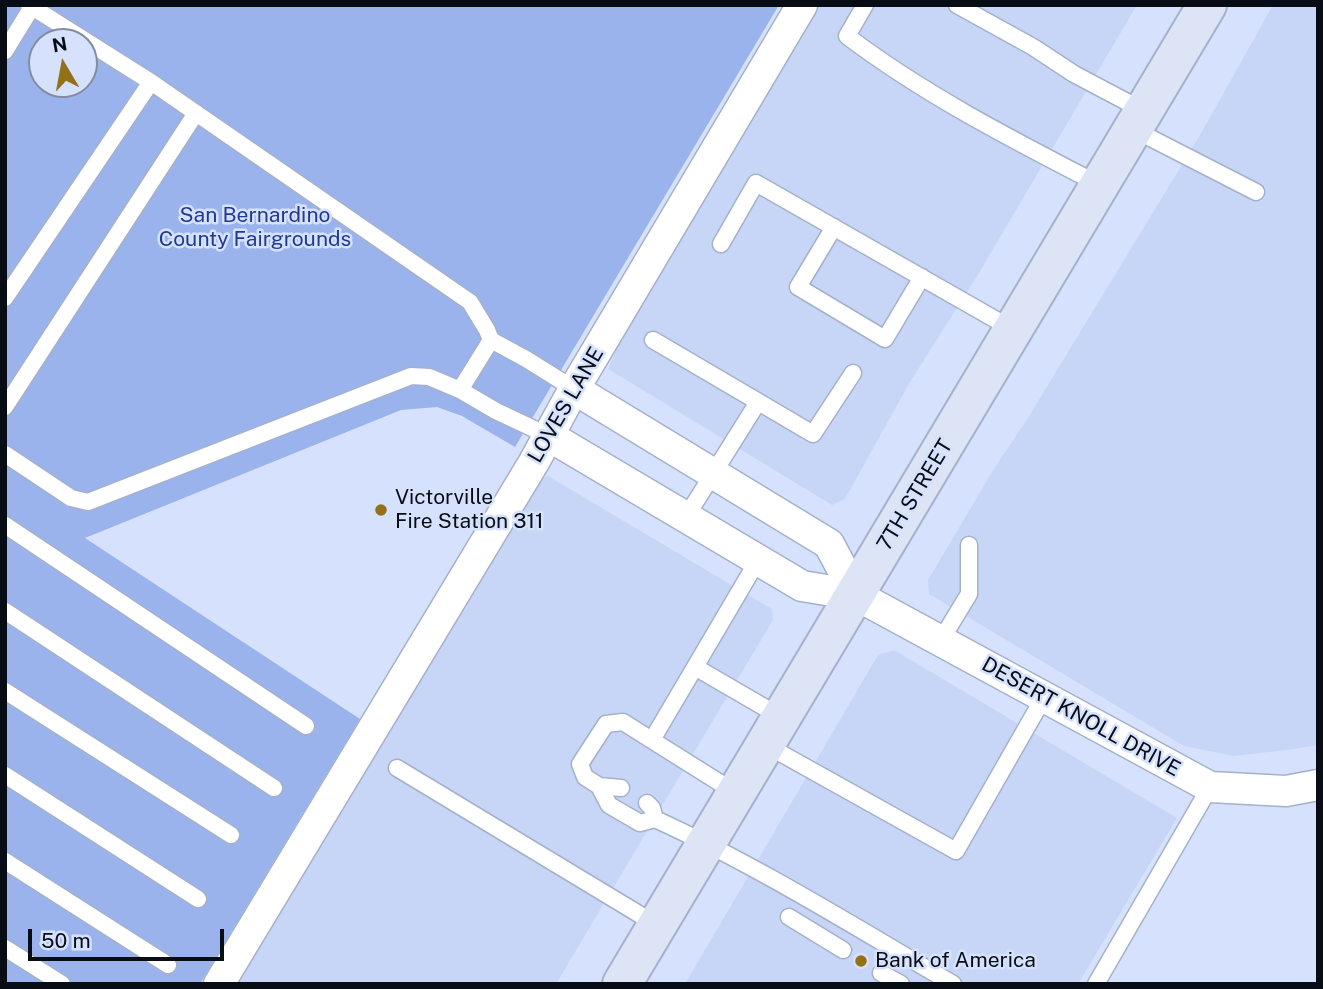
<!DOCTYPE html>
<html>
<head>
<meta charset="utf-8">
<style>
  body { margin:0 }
  #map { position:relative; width:1323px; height:989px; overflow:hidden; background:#d6e2fd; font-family:"Public Sans",sans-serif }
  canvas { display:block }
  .frame { position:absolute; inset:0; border:7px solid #080c14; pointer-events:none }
  .north { position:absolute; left:28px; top:28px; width:70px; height:70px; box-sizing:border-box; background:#d6e2fd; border:2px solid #848ca0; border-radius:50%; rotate:350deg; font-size:19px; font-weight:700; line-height:28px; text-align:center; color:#080c14 }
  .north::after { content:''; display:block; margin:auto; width:24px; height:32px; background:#927117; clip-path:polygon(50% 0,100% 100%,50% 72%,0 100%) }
  .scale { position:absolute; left:28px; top:929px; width:196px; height:32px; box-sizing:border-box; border:4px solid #080c14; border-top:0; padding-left:9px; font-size:21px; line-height:24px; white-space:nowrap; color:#080c14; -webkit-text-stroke:5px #d6e2fd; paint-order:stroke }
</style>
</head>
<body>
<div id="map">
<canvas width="1323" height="989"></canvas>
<div class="frame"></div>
<div class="north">N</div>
<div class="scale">50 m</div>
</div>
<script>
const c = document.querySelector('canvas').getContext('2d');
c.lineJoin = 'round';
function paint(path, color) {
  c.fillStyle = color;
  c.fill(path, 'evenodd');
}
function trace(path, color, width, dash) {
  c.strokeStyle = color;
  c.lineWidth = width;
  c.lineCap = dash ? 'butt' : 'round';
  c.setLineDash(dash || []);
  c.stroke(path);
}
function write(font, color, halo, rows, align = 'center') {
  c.font = font + ' "Public Sans",sans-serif';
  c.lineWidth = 5;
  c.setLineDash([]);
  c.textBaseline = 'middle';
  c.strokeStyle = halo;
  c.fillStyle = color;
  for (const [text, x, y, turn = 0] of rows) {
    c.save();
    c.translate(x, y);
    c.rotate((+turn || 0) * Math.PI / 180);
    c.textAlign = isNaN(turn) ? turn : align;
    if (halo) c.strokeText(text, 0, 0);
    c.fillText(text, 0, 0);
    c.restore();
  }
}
paint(new Path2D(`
  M813 5H1137L976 278 910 382 845 499 832 505 608 369 636 302Z
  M1273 5H1318V745L1295 749 1234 756 1184 746 929 594 928 580 995 467 1026 421 1200 135Z
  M548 476 772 609 773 620 556 984H234L536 481Z
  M894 650 1177 818 1078 984H685L878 655Z`), '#c7d6f7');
paint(new Path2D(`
  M5 5H779L515 447 462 416 437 407 401 410 85 538 360 719 200 984H5ZM42 42H84V84H42Z`), '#9ab3ed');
const lane = new Path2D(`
  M865 5 847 36C925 95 1013 140 1100 185
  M957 5 1033 47 1074 74 1144 111
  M5 51 32 7
  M151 82 470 302 487 330 491 340 526 359 574 389
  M1133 129 1256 192
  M834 227 798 287 885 339 922 277
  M721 244 756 183 1012 329
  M5 298 151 82 29 5
  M653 340 813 434 853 373
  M460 390 491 340
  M5 407 196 113
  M5 454 71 498 88 502 411 376 429 377 460 390 496 411 549 436
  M686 517 758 402
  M5 525 306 726
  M5 611 274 788
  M941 640 969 594V545
  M695 667 781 717
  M5 691 231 835
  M652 740 758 560
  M766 745 956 851 1044 697
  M397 768 657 925
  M5 775 198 899
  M599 786 621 788
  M736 793 623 722 606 724 580 764 585 777 599 786 609 805 640 823 655 819C758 866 855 927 953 984
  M647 803 652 808 655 819
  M5 861 168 965
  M789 917 843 950
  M5 948 62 984
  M881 973 901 984
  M1096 984 1210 787`);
const street = new Path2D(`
  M574 389 829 544 856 595
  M549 436 802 586 856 595 1210 787 1286 791 1318 785
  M219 984 534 462 574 389 802 5`);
const secondary = new Path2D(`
  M622 984 1207 5`);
trace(lane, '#a5b1ca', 19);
trace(street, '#a5b1ca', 33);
trace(secondary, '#a5b1ca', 42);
trace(lane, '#fff', 16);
trace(street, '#fff', 30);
trace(secondary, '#dce4f6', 38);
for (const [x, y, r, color] of [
  [381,510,7,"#927117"],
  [861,961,7,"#927117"]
]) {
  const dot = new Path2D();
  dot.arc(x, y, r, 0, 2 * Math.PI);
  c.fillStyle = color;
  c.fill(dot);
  trace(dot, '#d6e2fd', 2.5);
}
write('21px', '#203a93', '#d6e2fd', [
  ["San Bernardino",255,216],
  ["County Fairgrounds",255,240]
]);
write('21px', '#080c14', '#d6e2fd', [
  ["LOVES LANE",566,405,-60],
  ["7TH STREET",915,495,-59],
  ["DESERT KNOLL DRIVE",1081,717,29]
]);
write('21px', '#080c14', '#d6e2fd', [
  ["Victorville",395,498],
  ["Fire Station 311",395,522],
  ["Bank of America",875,961]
], 'left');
</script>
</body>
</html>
